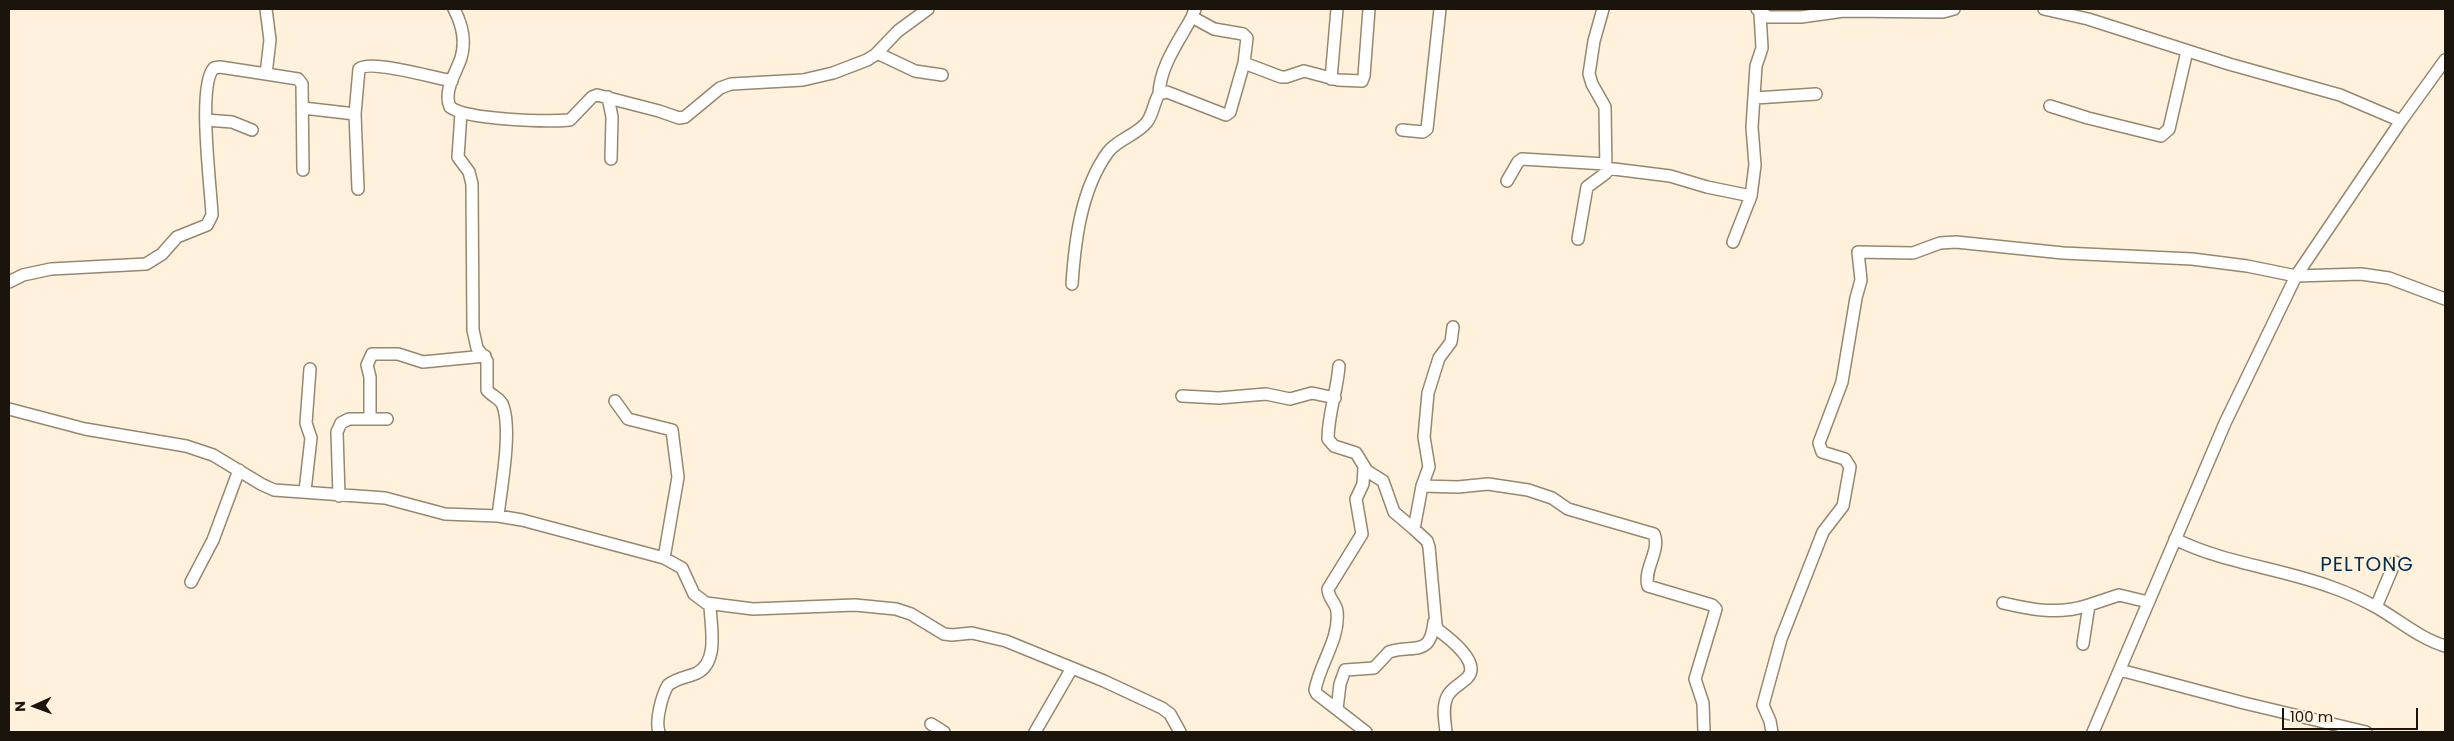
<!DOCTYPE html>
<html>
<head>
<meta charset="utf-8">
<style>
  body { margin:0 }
  #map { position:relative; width:2454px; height:741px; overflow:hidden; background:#fff1dc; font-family:Poppins,sans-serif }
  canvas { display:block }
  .frame { position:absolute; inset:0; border:10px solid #1a140b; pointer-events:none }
  .north { position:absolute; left:10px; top:681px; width:50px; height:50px; -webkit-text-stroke:4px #fff1dc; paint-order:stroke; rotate:268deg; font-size:14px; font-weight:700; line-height:20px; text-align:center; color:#1a140b }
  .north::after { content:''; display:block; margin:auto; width:18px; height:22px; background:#1a140b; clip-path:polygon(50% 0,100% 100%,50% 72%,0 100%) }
  .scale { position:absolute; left:2282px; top:708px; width:136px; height:22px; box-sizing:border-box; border:2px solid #1a140b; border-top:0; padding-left:6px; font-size:15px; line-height:18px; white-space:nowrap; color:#1a140b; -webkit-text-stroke:4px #fff1dc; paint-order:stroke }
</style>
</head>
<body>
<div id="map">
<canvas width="2454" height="741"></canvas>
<div class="frame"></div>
<div class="north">N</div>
<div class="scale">100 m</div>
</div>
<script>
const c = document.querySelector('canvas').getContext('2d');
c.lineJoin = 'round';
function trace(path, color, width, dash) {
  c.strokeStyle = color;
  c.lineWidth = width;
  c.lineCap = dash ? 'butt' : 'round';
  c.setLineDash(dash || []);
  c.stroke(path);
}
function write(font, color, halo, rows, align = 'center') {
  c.font = font + ' Poppins,sans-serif';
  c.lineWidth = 4;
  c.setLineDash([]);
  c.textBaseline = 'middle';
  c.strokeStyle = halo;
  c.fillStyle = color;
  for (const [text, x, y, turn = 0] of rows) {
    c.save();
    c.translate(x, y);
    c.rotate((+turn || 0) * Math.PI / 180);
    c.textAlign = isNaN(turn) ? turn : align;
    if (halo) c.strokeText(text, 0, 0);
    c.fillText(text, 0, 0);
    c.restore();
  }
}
const minor = new Path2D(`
  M454 9C462 24 466 41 461 58 456 73 443 91 450 107 467 120 547 122 570 120L592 97 597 95 659 111 679 118 685 117 720 88 731 84 803 80 833 73 867 60 875 55 898 31 928 9
  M1757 9 1768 17H1801L1844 11 1943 12 1954 9
  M2044 9 2088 19 2229 64 2340 95 2401 121
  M877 53 915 71 942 75
  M1244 63 1281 77H1286L1304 71 1338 80 1362 81 1364 76 1369 9
  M266 74 298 79 302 84 303 170
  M1331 79 1337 9
  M1159 94C1160 66 1179 41 1192 17
  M608 97 612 117 611 159
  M1755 98 1816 94
  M2050 106 2088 118 2161 136 2169 129 2187 51
  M303 108 355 114
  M461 113 458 157 469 172 472 184 473 330 477 348 487 361V390C491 396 501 398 503 406 512 431 501 488 498 516
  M206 120 232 122 252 130
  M1402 130 1423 132 1427 129 1440 9
  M1606 168 1670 176 1707 187 1751 196
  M1507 181 1518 162 1522 159 1606 164
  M358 189 355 114 359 69C370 59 435 78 452 81
  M1578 239 1587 187 1606 173 1605 107 1592 84 1589 74 1594 41 1603 9
  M1733 242 1751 196 1755 165 1752 127 1756 66 1762 48 1760 13
  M9 282 23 275 51 269 146 264 162 254 177 237 207 225 212 215C211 188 197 84 214 68L220 67 266 74 270 40 266 9
  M1072 284C1075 240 1081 189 1108 152 1118 139 1137 135 1147 122 1153 114 1154 102 1159 94L1167 92 1226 115 1230 112 1244 63 1247 38 1243 34 1214 29 1192 17 1195 9
  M1339 366C1337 392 1328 414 1328 439L1334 446 1356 453 1367 471 1383 481 1394 512 1414 529 1422 486 1429 467 1424 437 1428 393 1439 358 1451 342 1453 327
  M1182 396 1219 398 1266 394 1290 399 1312 393 1335 398
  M615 401 628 419 672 430 678 477 664 558
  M9 409 85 429 186 446 213 455 261 484 274 490 385 498 445 514 498 516 522 520 664 558 682 568 694 594 706 603 753 609 855 605 896 609 911 614 944 634 952 635 972 633 1006 641 1104 681 1162 708 1170 714 1180 732
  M370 419V377L367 365 372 354H398L423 362 485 356
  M1364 468 1363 484 1356 499 1362 534 1328 589C1328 598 1336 603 1337 611 1340 639 1320 663 1315 690L1317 694 1366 732
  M1422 486 1458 487 1488 484 1528 490 1552 498 1568 509 1654 534C1661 551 1643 569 1648 586L1712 605 1716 609 1695 679 1703 703 1704 732
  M305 491 311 438 306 423 310 369
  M339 496 337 432 341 423 349 419H387
  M1414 529 1427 541 1429 547 1436 625 1438 630C1449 638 1482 663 1467 678 1460 685 1451 688 1447 697 1442 708 1445 721 1446 732
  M2175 539C2225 564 2282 568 2334 588 2348 593 2363 600 2376 607 2399 620 2419 638 2445 646
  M191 582 213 540 239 470
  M2003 603C2033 610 2059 615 2089 605
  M2376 607 2395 562
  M2083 644 2089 605 2119 595 2148 602
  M2120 670 2244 703 2366 732
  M1337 709 1340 684 1345 670 1374 668 1389 652C1414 644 1430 658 1434 622
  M931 724 944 732
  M659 732C655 721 662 695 668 685 677 678 688 677 697 673 720 661 710 624 710 604
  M1035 732 1072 668
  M1772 732 1770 721 1763 705 1781 639 1823 532 1843 506 1850 467 1845 459 1822 452 1819 443 1842 382 1856 298 1861 280 1858 252 1913 253 1940 243 1956 242 2063 253 2192 259 2247 266 2296 276 2361 274 2389 278 2445 299
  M2093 732 2225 423 2296 276 2401 121 2445 60`);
trace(minor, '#96876f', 14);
trace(minor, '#fff', 11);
c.letterSpacing = '1px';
write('20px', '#002c50', '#fff1dc', [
  ["PELTONG",2367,566]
]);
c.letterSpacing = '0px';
</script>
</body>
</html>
